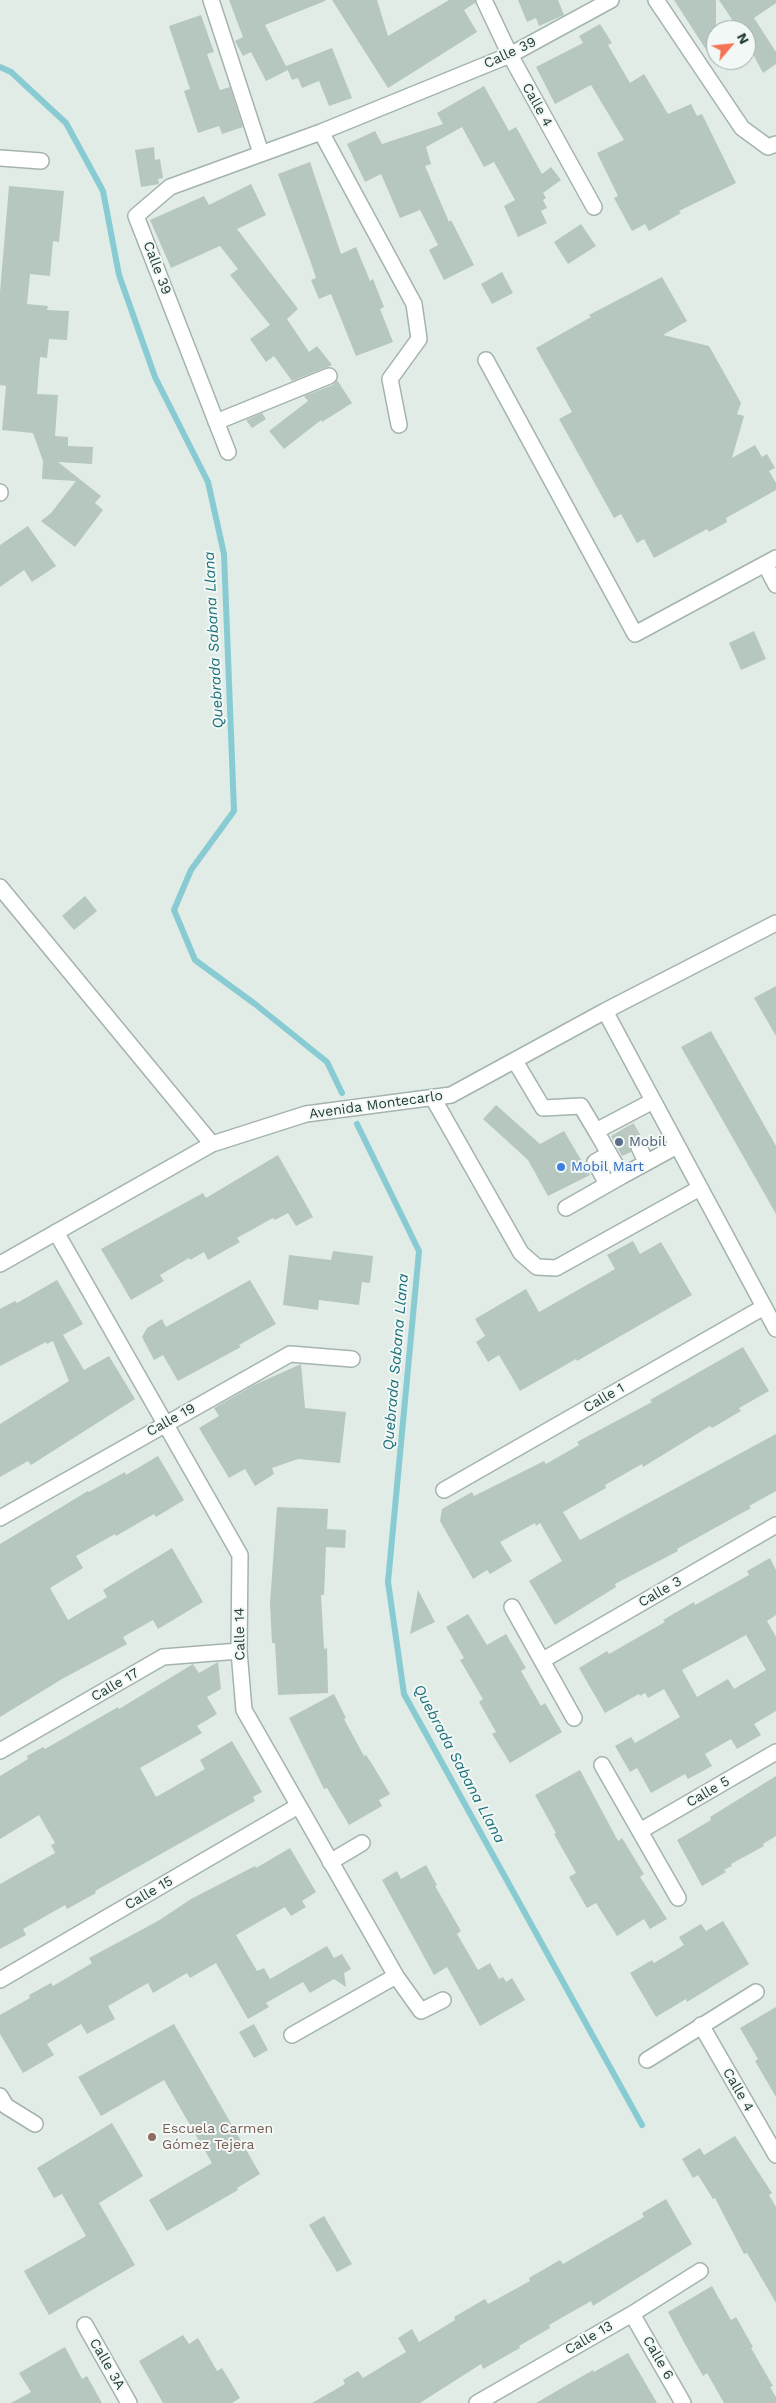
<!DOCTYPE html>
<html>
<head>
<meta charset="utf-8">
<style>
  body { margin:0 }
  #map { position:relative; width:776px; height:2403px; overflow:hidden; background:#e1ece6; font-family:"Work Sans",sans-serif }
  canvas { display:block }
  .north { position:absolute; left:706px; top:20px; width:50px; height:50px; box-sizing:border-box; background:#f2f8f5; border:1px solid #9eada8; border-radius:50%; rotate:62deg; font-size:14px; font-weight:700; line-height:20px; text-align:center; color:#213d34 }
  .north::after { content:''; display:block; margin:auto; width:18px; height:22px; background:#f57456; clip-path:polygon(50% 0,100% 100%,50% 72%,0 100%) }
</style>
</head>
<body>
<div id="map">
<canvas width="776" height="2403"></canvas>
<div class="north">N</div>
</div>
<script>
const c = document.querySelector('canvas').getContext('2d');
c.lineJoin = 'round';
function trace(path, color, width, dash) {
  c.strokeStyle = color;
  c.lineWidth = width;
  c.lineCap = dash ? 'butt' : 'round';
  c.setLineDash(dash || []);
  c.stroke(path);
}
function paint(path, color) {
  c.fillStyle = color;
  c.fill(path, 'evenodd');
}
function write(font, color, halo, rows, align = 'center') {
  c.font = font + ' "Work Sans",sans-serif';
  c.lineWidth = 4;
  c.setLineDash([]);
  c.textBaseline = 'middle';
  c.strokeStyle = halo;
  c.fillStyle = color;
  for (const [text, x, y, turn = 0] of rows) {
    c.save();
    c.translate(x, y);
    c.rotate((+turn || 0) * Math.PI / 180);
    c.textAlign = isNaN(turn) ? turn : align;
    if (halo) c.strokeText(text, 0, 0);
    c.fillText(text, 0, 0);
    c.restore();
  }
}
trace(new Path2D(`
  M0 67 11 72 66 123 103 191 119 275 155 377 208 482 224 554 234 811 191 870 174 910 195 960 255 1004 327 1062 342 1093
  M357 1124 419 1251 388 1582 404 1694 642 2125`), '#88cbd2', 6);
paint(new Path2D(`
  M229 0H325V1L265 25 288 70 266 81 251 52 243 56 235 41 243 37Z
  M332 0H377L388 36 449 0H475V3L464 10 477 32 388 88Z
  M518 0H558L564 15 539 26 536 18 527 22Z
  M674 0H716V65Z
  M719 0H776V3L754 18 776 52V64L763 73 746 41V30H739Z
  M201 15 214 52 207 54 220 90 230 87 243 127 222 134 219 126 198 133 184 91 190 89 169 26Z
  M600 24 612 43 608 45 630 83 644 74 668 114 691 104 697 116 702 114 736 183 679 211 681 213 649 231 645 224 632 231 614 198 618 196 597 153 624 140 591 85 555 104 536 67 583 43 579 36Z
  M332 48 352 98 329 106 319 81 302 88 298 78 292 80 286 66Z
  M484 86 509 131 516 127 542 174 551 167 561 180 543 193 546 198 543 200 547 208 541 211 547 223 518 237 504 206 515 200 494 162 484 167 462 127 426 147 431 164 425 166 449 222 451 220 474 265 444 280 429 250 438 245 420 210 400 218 381 174 365 182 347 144 375 131 382 144 443 124 437 113Z
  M154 147 155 160 160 159 163 178 158 179 159 184 141 187 135 150Z
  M310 162 341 254 356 247 370 281 373 279 384 307 380 309 393 342 356 356 331 294 319 299 311 280 316 278 310 260 278 174Z
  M251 184 266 215 237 229 298 309 287 319 309 352 317 346 332 365 292 381 274 356 266 362 250 339 270 325 230 275 238 269 220 246 171 268 150 220 204 196 209 205Z
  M9 186 64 191 59 242 53 241 50 276 30 274 27 304 48 306 47 310 69 311 67 340 49 339 47 358 40 357 37 394 58 395 55 436 68 437V446L93 447 92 464 58 462 101 496 95 503 103 510 75 547 41 521 51 513 76 481 42 479 43 461 33 433 2 430 6 386 0 385V292Z
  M581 224 596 246 568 264 554 242Z
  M502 272 513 293 492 304 481 284Z
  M662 277 687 321 663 335 709 346 741 403 737 414 744 416 732 458 755 445 762 457 767 454 775 468 769 471 776 483V490L726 518 727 522 709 532 707 529 654 558 644 539 637 543 621 514 614 518 559 419 572 412 536 348 591 317 589 315Z
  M337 380 352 403 322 422 321 420 284 449 269 431 308 401 304 396 333 385Z
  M262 413 266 419 252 428 246 420Z
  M28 526 56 566 32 582 24 570 0 587V545Z
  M754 631 766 659 741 670 729 643Z
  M85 896 97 911 74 930 62 916Z
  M776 986V1036L754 998Z
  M711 1031 776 1146V1214L681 1047Z
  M496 1105 540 1144 564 1131 590 1175 548 1196 528 1160 483 1119Z
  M630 1125 637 1138 631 1142V1152L622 1156 611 1136Z
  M278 1155 313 1217 296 1226 288 1213 275 1220 273 1218 237 1238 240 1242 208 1260 204 1252 190 1260 189 1258 160 1275 164 1281 131 1300 101 1249 203 1193 206 1198Z
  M633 1241 640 1254 661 1242 692 1295 577 1361 576 1359 520 1391 499 1355 488 1362 476 1342 485 1336 475 1319 526 1289 539 1312 615 1269 607 1255Z
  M333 1251 373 1256 370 1283 362 1282 359 1305 319 1300 318 1310 283 1305 289 1255 331 1260Z
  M57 1280 83 1324 63 1335 84 1370 109 1356 135 1399 31 1465 28 1461 0 1477V1424L69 1381 53 1341 47 1344 46 1342 0 1366V1309L15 1301 17 1303Z
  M250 1280 276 1324 239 1345 241 1347 178 1381 163 1355 154 1360 142 1337 147 1328 162 1319 166 1327Z
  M743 1347 769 1391 739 1408 741 1411 712 1428 710 1426 643 1467 642 1464 605 1485 606 1488 563 1512 580 1540 776 1434V1491L749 1506 751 1508 677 1549 678 1551 615 1584 616 1587 555 1625 529 1581 562 1561 540 1523 536 1526 535 1523 500 1542 512 1561 490 1574 487 1570 473 1579 440 1521 442 1509 472 1492 474 1496 544 1461 546 1464 579 1445 577 1442 652 1402 650 1400Z
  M301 1364 305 1408 346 1412 340 1463 298 1459 272 1468 274 1474 255 1486 245 1469 229 1478 199 1428 219 1416 214 1408 254 1385Z
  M158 1456 184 1500 156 1517 154 1514 116 1536 115 1534 76 1556 83 1568 50 1588 68 1620 107 1597 103 1590 172 1548 203 1602 158 1629 153 1620 123 1637 127 1644 62 1679 0 1717V1544L88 1491 89 1492 125 1472 126 1475Z
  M277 1507 328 1509 327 1529 346 1530 345 1548 326 1547 324 1595H321L324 1649 327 1648 328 1693 278 1695 275 1643H272L270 1603Z
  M770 1558 776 1570V1615L767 1621 776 1637V1711L754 1724 761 1735 737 1749 731 1739 705 1754 712 1766 688 1779 685 1774 651 1793 637 1768 630 1772 615 1746 631 1737 635 1743 680 1717 664 1689 648 1698 645 1693 640 1696 639 1694 605 1713 579 1668 607 1651 609 1654 665 1622 663 1620 694 1602 695 1605 749 1575 747 1571ZM746 1635 766 1670 734 1689 728 1679 697 1697 682 1670Z
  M418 1590 435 1622 410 1634Z
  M468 1614 487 1645 506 1634 526 1668 521 1671 541 1706 545 1703 562 1732 510 1763 492 1734 496 1732 479 1702 483 1699 460 1660 464 1658 446 1627Z
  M218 1662 221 1689 207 1697 217 1714 197 1726 202 1733 140 1768 156 1797 205 1769 200 1760 232 1741 262 1792 253 1797 255 1801 95 1891 96 1893 67 1909 65 1905 23 1929 26 1935 0 1949V1884L55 1853 51 1845 55 1843 39 1815 0 1839V1776L28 1759 27 1756 43 1747 45 1749 118 1707 119 1709 193 1664 199 1673Z
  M334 1694 346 1718 344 1719 364 1756 366 1755 372 1764 390 1794 379 1800 382 1806 349 1825 327 1788 324 1789 289 1718Z
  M580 1770 618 1841 622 1838 644 1874 640 1877 667 1919 650 1929 644 1919 617 1936 596 1903 587 1908 569 1877 576 1873 554 1834 556 1833 535 1795Z
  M776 1776V1836L763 1844 764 1846 731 1864 732 1866 724 1870 726 1872 702 1886 677 1840 711 1820 710 1817Z
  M290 1848 316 1892 302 1901 306 1907 291 1916 285 1907 236 1935 257 1971 264 1968 270 1979 327 1946 334 1958 342 1954 351 1969 344 1973 346 1987 334 1979 310 1993 303 1982 266 2003 269 2007 248 2019 216 1963 190 1978 187 1973 153 1993 148 1983 108 2006 115 2019 87 2034 81 2024 47 2044 54 2055 23 2073 0 2034V2015L30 1998 29 1995 51 1983 53 1986 92 1963 89 1958 158 1921 191 1899 255 1866 256 1868Z
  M426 1865 437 1885 435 1886 461 1931 457 1934 478 1970 490 1963 499 1979 503 1977 506 1982 512 1978 525 2000 480 2026 447 1967 434 1975 382 1880 397 1871 401 1879Z
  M723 1921 749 1964 687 2002 686 1999 656 2017 630 1973 652 1960 654 1963 684 1945 679 1937 701 1924 706 1931Z
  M776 2007V2097L755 2061 758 2059 740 2028Z
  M174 2024 260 2174 237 2188 238 2190 167 2231 149 2200 212 2163 164 2080 101 2116 78 2077Z
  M254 2024 268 2050 254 2058 239 2032Z
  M112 2123 143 2176 99 2203 135 2265 49 2315 24 2271 86 2236 62 2194 54 2198 37 2168Z
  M735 2136 772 2193 769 2195 776 2207V2303L747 2253 744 2254 715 2198 713 2199 698 2175 693 2178 682 2159 700 2148 704 2155Z
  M666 2199 692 2244 593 2306 591 2301 549 2325 550 2328 519 2346 520 2348 483 2369 481 2364 420 2403H312L345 2384 343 2380 358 2371 363 2378 406 2352 398 2338 412 2329 419 2342 455 2320 454 2317 485 2299 488 2304 530 2281 529 2278 560 2260 563 2264 613 2235 644 2217 642 2213Z
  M324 2216 352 2264 337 2272 309 2225Z
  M712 2286 731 2320 736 2317 753 2347 751 2348 773 2386 770 2387 776 2397V2403H724L707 2373 703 2376 686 2346 668 2312Z
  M183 2335 189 2344 198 2338 217 2371 222 2368 240 2398 232 2403H163L139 2361Z
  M65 2347 82 2379 87 2376 102 2403H11L31 2392 19 2373Z
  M628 2353 657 2403H536L593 2370 594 2372Z`), '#b6c7bf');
trace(new Path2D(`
  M627 1127 639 1147`), '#bbc9c2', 15, [15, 8]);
const minor = new Path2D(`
  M211 0 261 153
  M484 0 510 55 594 207
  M656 0 742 128 768 147 776 144
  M321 132 414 304 419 339 390 379 399 425
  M0 158 41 161
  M486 360 635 634 776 558
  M216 422 329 376
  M228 452 136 216 170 187 321 132 510 55 611 0
  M0 492V493
  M765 564 776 585
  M0 887 212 1144
  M605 1011 776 1329
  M515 1061 543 1108 581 1106 596 1131 653 1101
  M433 1098 521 1253 537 1267 556 1268 700 1188
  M596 1131 622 1176 677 1146
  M639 1147 646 1162
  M607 1184 595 1162 609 1154
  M566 1208 622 1176
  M56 1232 240 1555 239 1651 244 1710 396 1976 421 2011 443 2000
  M0 1264 212 1144 306 1114 451 1095 605 1011 776 923
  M444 1490 764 1307
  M0 1518 290 1354 352 1359
  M512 1607 574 1718
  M543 1660 776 1525
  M0 1751 163 1657 239 1651
  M602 1765 678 1898
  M640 1831 776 1752
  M330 1862 362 1843
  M0 1980 298 1806
  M701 2025 776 2155
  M292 2035 396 1976
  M647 2060 756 1992
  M0 2096 6 2106 35 2124
  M632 2314 683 2403
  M85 2325 129 2403
  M477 2403 632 2314 700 2271`);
trace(minor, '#a4b4ad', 18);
trace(minor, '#fff', 15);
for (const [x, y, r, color] of [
  [619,1142,5,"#5c6f8a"],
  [561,1167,5,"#3f7fe0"],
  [152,2137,5,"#8d6e63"]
]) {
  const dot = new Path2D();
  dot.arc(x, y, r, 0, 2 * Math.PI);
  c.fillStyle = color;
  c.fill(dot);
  trace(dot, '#f2f8f5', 2);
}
write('14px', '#213d34', '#f2f8f5', [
  ["Calle 39",510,53,-25],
  ["Calle 4",537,105,61],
  ["Calle 39",157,268,69],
  ["Avenida Montecarlo",376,1105,-8],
  ["Calle 1",604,1398,-30],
  ["Calle 19",171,1420,-29],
  ["Calle 3",660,1592,-30],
  ["Calle 14",240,1634,-91],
  ["Calle 17",115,1685,-30],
  ["Calle 5",708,1792,-30],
  ["Calle 15",149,1893,-30],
  ["Calle 4",738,2090,60],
  ["Calle 13",589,2338,-30],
  ["Calle 6",658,2358,60],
  ["Calle 3A",107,2364,60]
]);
write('14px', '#4e5e75', '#f2f8f5', [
  ["Mobil",629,1142]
], 'left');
write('14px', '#366cbe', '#f2f8f5', [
  ["Mobil Mart",571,1167]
], 'left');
write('14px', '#785e54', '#f2f8f5', [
  ["Escuela Carmen",162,2129],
  ["Gómez Tejera",162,2145]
], 'left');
write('italic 15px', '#1a6f7a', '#f2f8f5', [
  ["Quebrada Sabana Llana",214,640,-93],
  ["Quebrada Sabana Llana",396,1362,-85],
  ["Quebrada Sabana Llana",459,1764,62]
]);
</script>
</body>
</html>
